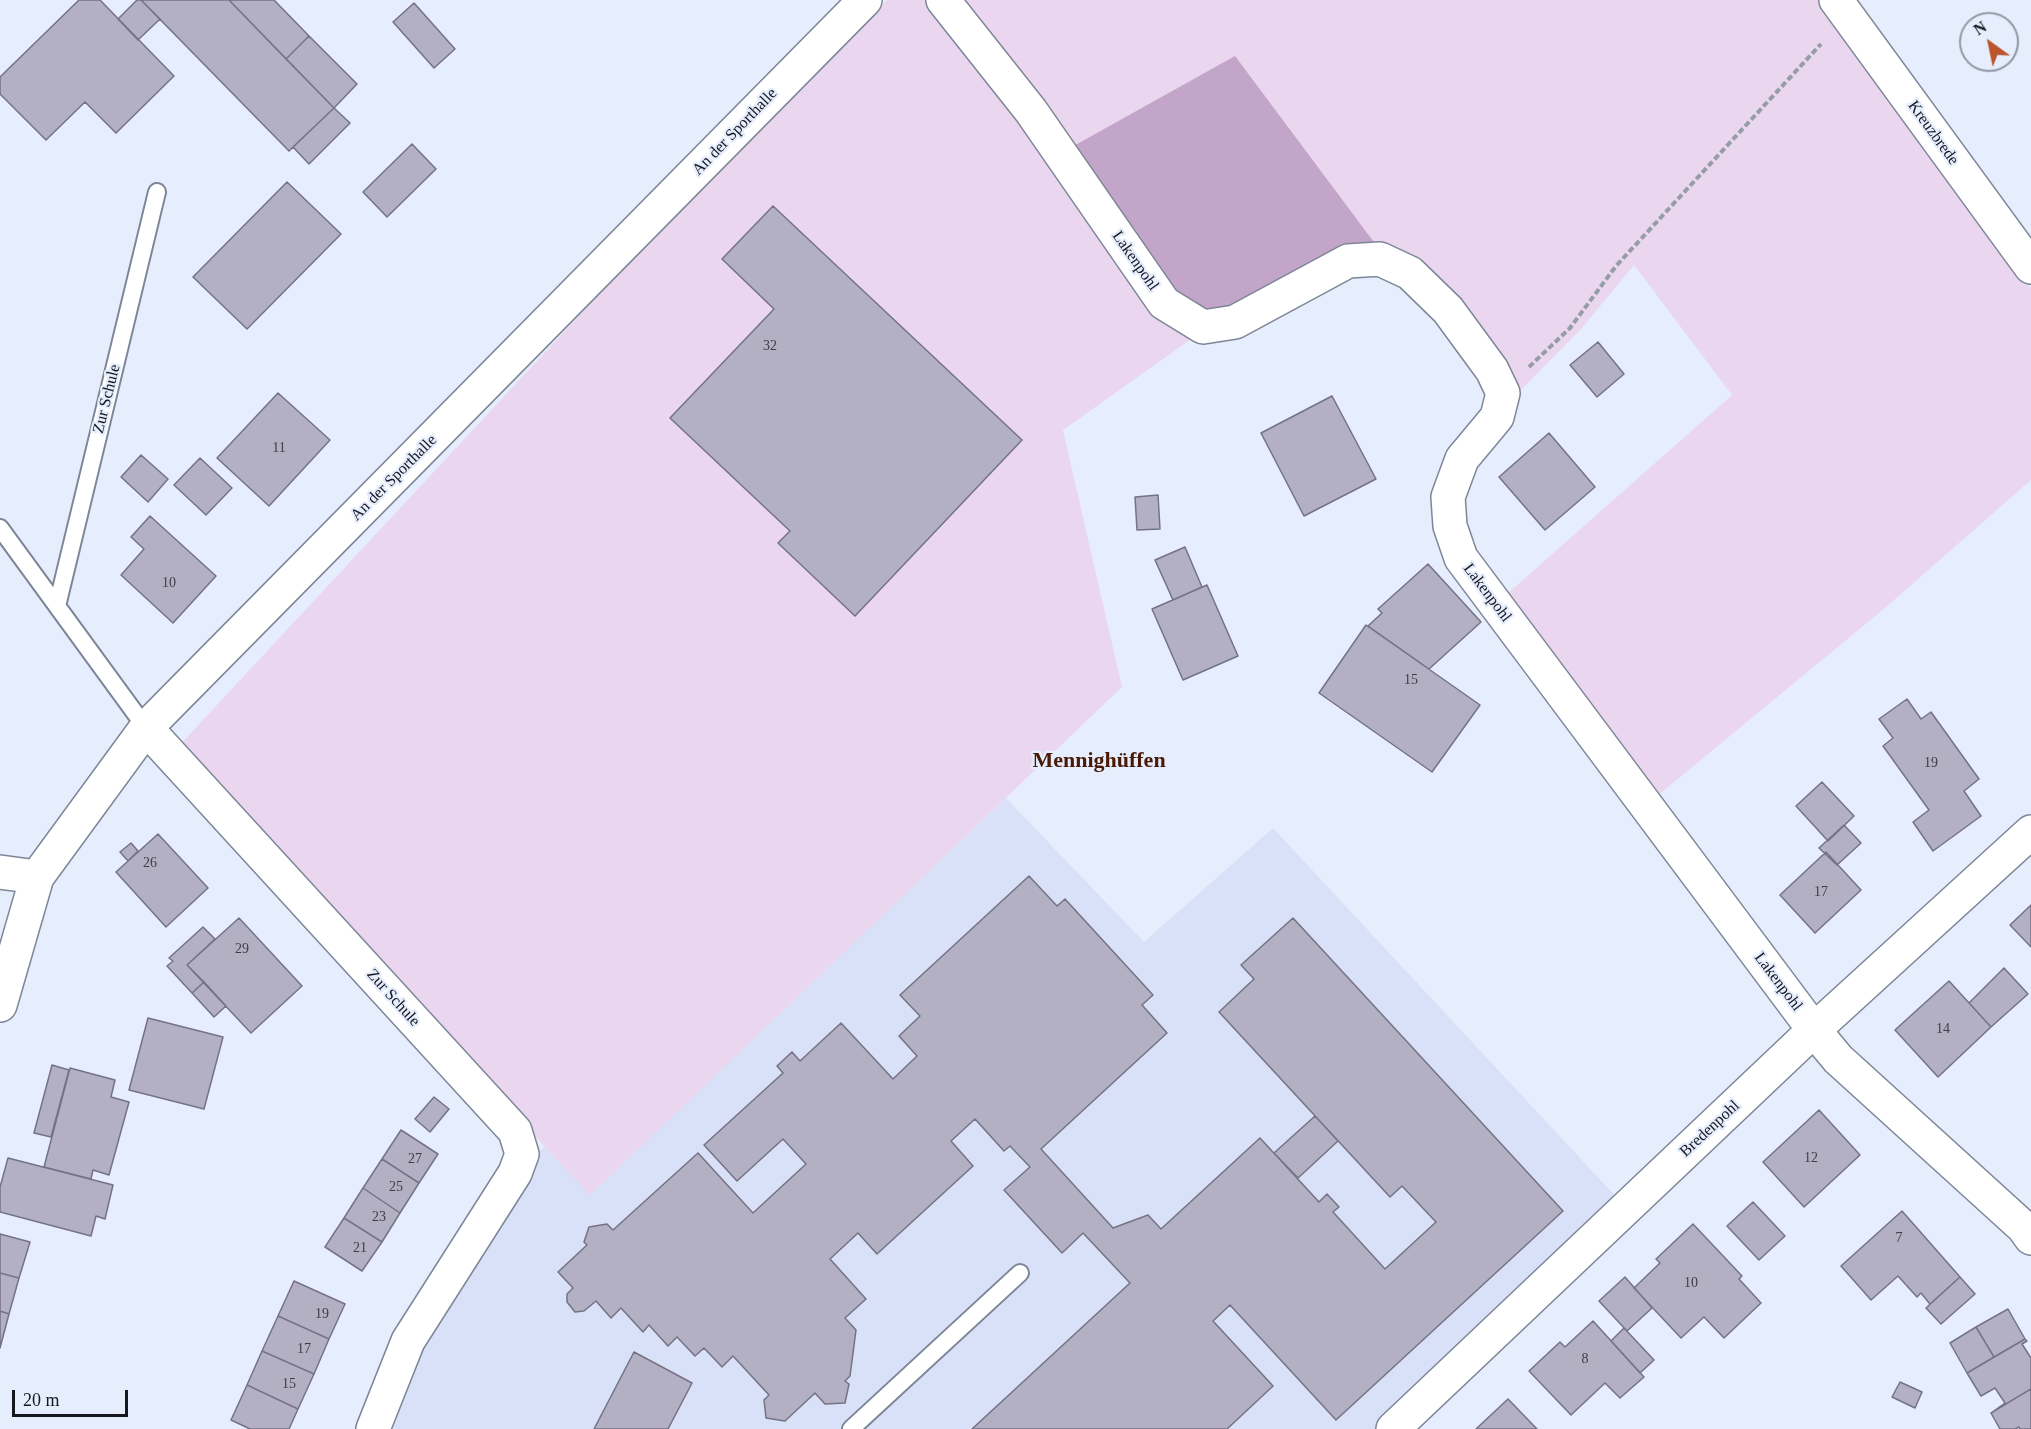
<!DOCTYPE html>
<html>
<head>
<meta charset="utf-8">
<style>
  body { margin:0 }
  #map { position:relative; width:2031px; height:1429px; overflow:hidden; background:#e6eefe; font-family:Georgia,serif }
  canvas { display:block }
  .north { position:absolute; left:1959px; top:12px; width:60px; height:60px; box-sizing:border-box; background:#e6eefe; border:2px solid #9298a5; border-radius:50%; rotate:327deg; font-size:16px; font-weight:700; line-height:24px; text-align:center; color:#15181f }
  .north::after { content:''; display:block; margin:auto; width:21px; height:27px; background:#bc552d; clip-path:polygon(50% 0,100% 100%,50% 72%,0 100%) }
  .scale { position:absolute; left:12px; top:1390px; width:116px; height:27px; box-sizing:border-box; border:3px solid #15181f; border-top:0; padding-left:8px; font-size:18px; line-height:21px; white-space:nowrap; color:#15181f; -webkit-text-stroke:4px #e6eefe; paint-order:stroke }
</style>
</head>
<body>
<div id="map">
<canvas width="2031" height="1429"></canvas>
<div class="north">N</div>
<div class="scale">20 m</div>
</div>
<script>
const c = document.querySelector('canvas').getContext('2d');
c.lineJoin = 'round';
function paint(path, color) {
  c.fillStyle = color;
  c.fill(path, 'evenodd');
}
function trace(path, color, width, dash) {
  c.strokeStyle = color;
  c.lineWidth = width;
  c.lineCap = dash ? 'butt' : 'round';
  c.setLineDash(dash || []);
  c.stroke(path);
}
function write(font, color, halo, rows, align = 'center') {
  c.font = font + ' Georgia,serif';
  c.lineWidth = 4.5;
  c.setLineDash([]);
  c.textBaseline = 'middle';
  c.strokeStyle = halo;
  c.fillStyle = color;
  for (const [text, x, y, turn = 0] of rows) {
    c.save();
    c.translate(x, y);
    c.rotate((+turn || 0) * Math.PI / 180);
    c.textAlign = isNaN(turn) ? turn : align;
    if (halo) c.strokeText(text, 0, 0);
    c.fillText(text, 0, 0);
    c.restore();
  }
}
paint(new Path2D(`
  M1006 798 1144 942 1273 828 1620 1201 1385 1429H380L414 1344 544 1146 590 1194Z`), '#d8e1f7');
paint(new Path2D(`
  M887 0H1823L2031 288V480L1885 608 1656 797 1507 594 1732 395 1634 265 1581 329 1513 398 1382 253 1228 313 1063 430 1122 687 590 1195 174 751 657 232 754 137Z`), '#ead7ef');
paint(new Path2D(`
  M1235 56 1382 253 1228 313 1201 315 1169 292 1070 148Z`), '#c2a5c8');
const building = new Path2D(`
  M79 0H100L174 76 116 133 85 102 46 140 0 94V77Z
  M137 0H141L160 19 138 40 118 19Z
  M141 0H229L334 108 289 151Z
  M229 0H274L309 36 286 59Z
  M414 3 455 49 434 68 393 22Z
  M309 36 357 84 334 108 286 59Z
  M334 108 350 123 309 164 293 147Z
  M412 144 436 169 387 217 363 192Z
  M287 182 341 234 247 329 193 277Z
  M773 206 1022 440 855 616 778 543 790 531 670 418 774 309 722 259Z
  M1598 342 1624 374 1597 397 1570 365Z
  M278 393 330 440 269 506 217 458Z
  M1332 396 1376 479 1304 516 1261 433Z
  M1549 433 1595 487 1545 530 1499 477Z
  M141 455 168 479 148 502 121 477Z
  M200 458 232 488 206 515 174 485Z
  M1158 495 1160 529 1137 530 1135 497Z
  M150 516 216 576 173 623 121 575 144 549 131 537Z
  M1185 547 1202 587 1173 600 1155 560Z
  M1428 564 1481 622 1429 669 1368 626 1382 613 1378 609Z
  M1207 585 1238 656 1183 680 1152 609Z
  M1366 625 1480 705 1432 772 1319 693Z
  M1907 699 1921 719 1931 712 1979 779 1964 791 1981 816 1933 851 1913 822 1929 810 1883 746 1893 738 1879 719Z
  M1822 782 1854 816 1828 841 1796 806Z
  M1844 825 1861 843 1837 865 1819 848Z
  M158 834 208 888 166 927 116 872Z
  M131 843 138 851 128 861 120 852Z
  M1826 852 1861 890 1815 933 1780 895Z
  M1029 876 1057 906 1065 899 1153 995 1142 1005 1167 1033 1041 1149 1113 1228 1148 1215 1161 1229 1260 1138 1319 1202 1327 1194 1339 1207 1333 1212 1385 1269 1436 1222 1402 1186 1390 1197 1219 1012 1254 979 1241 965 1293 918 1563 1211 1336 1420 1230 1305 1213 1321 1273 1386 1227 1429H972L1130 1283 1083 1233 1062 1253 1004 1190 1030 1167 1010 1146 1004 1151 975 1119 951 1141 973 1166 877 1254 858 1233 830 1259 866 1299 845 1318 856 1330 850 1376 845 1381 849 1384 845 1403 825 1404 815 1393 785 1421 766 1418 764 1400 769 1395 733 1356 722 1367 704 1348 695 1356 677 1337 668 1346 649 1325 643 1332 621 1308 611 1318 596 1301 584 1311 575 1312 567 1302V1294L573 1288 558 1272 587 1245 584 1242 589 1227 607 1224 613 1230 698 1153 753 1213 806 1164 783 1139 737 1181 704 1145 783 1073 777 1066 792 1052 800 1061 841 1023 893 1079 917 1056 899 1036 920 1016 900 995Z
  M2031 905V947L2010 925Z
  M239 918 302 986 251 1033 187 965Z
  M203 927 215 939 187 965 204 982 192 993 167 966 173 961 169 958Z
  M2004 968 2028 994 1991 1027 1969 1003Z
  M1949 981 1991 1027 1938 1077 1895 1030Z
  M204 982 226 1006 214 1017 192 993Z
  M148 1018 223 1037 204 1109 129 1090Z
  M52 1065 69 1070 51 1137 34 1133Z
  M70 1068 115 1080 111 1097 129 1102 109 1175 93 1170 91 1179 44 1167Z
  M434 1097 449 1109 430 1132 415 1119Z
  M1819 1110 1860 1155 1804 1207 1763 1162Z
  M1315 1116 1338 1141 1298 1178 1274 1153Z
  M401 1130 438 1154 419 1183 382 1159Z
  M8 1158 113 1185 105 1219 96 1216 91 1236 0 1212V1187Z
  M382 1159 419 1183 400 1213 363 1188Z
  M363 1188 400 1213 382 1242 344 1218Z
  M1753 1202 1785 1236 1759 1260 1727 1226Z
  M1902 1211 1960 1277 1930 1304 1921 1293 1917 1297 1898 1276 1871 1300 1841 1266Z
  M344 1218 382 1242 362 1271 325 1247Z
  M1693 1224 1742 1276 1739 1279 1761 1303 1724 1338 1704 1317 1681 1338 1634 1288 1660 1263 1656 1259Z
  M0 1234 30 1242 19 1278 0 1273Z
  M0 1273 19 1278 9 1314 0 1311Z
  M1625 1277 1652 1308 1627 1331 1599 1301Z
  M1960 1277 1975 1294 1941 1324 1926 1308Z
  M294 1281 345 1304 329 1339 278 1316Z
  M2008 1309 2025 1339 1994 1357 1976 1327Z
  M0 1311 9 1314 0 1348Z
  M278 1316 329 1339 314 1374 262 1351Z
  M1593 1321 1644 1377 1620 1398 1605 1383 1571 1415 1529 1371 1560 1342 1565 1347Z
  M1976 1327 1994 1357 1967 1373 1950 1343Z
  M1624 1328 1654 1360 1640 1373 1611 1341Z
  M2025 1339 2027 1341 2022 1344 2031 1358V1389L1991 1413 2005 1403 1995 1388 1981 1396 1967 1373Z
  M262 1351 314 1374 298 1409 247 1385Z
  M634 1352 692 1383 668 1429H594Z
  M1900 1382 1922 1392 1915 1408 1892 1397Z
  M247 1385 298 1409 289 1429H250L231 1420Z
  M2031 1389V1429H2020L2019 1427 2015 1429H2000L1991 1413Z
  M1508 1399 1537 1429H1476Z`);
paint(building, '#b3b0c4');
trace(building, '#757285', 1.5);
const service = new Path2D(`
  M0 528 146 728
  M57 606 157 192
  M851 1429 1020 1273`);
const minor = new Path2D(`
  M943 0 1031 111 1164 303 1203 327 1235 322 1348 261 1380 259 1410 273 1448 310 1492 370 1503 393 1497 417 1462 459 1448 497 1450 526 1461 558 1814 1030 1838 1059 2023 1227 2031 1238
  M1836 0 2031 267
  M146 728 515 1131 522 1154 515 1173 408 1341 373 1429
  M0 872 37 877
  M0 1005 37 877 146 728 865 0
  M1393 1429 1814 1030 2031 832`);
trace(service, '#7d8697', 20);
trace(minor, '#7d8697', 36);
trace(new Path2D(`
  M1529 367 1570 328 1616 266 1821 44`), '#969ca8', 4, [6, 3]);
trace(service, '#fff', 16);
trace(minor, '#fff', 33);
write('14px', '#3c3e48', null, [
  ["32",770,346],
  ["11",279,448],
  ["10",169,583],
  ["15",1411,680],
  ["19",1931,763],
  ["26",150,863],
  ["17",1821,892],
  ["29",242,949],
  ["14",1943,1029],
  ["12",1811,1158],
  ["27",415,1159],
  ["25",396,1187],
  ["23",379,1217],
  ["7",1899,1238],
  ["21",360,1248],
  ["10",1691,1283],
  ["19",322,1314],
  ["17",304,1349],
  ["8",1585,1359],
  ["15",289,1384]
]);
write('16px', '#15181f', '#e6eefe', [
  ["An der Sporthalle",735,132,-46],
  ["Kreuzbrede",1933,133,54],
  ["Lakenpohl",1135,261,55],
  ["Zur Schule",107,399,-76],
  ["An der Sporthalle",394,478,-45],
  ["Lakenpohl",1487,593,53],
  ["Lakenpohl",1778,982,53],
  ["Zur Schule",393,998,48],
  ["Bredenpohl",1710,1129,-43]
]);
write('bold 22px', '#4b1a07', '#e6eefe', [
  ["Mennighüffen",1099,761]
]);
</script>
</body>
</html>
